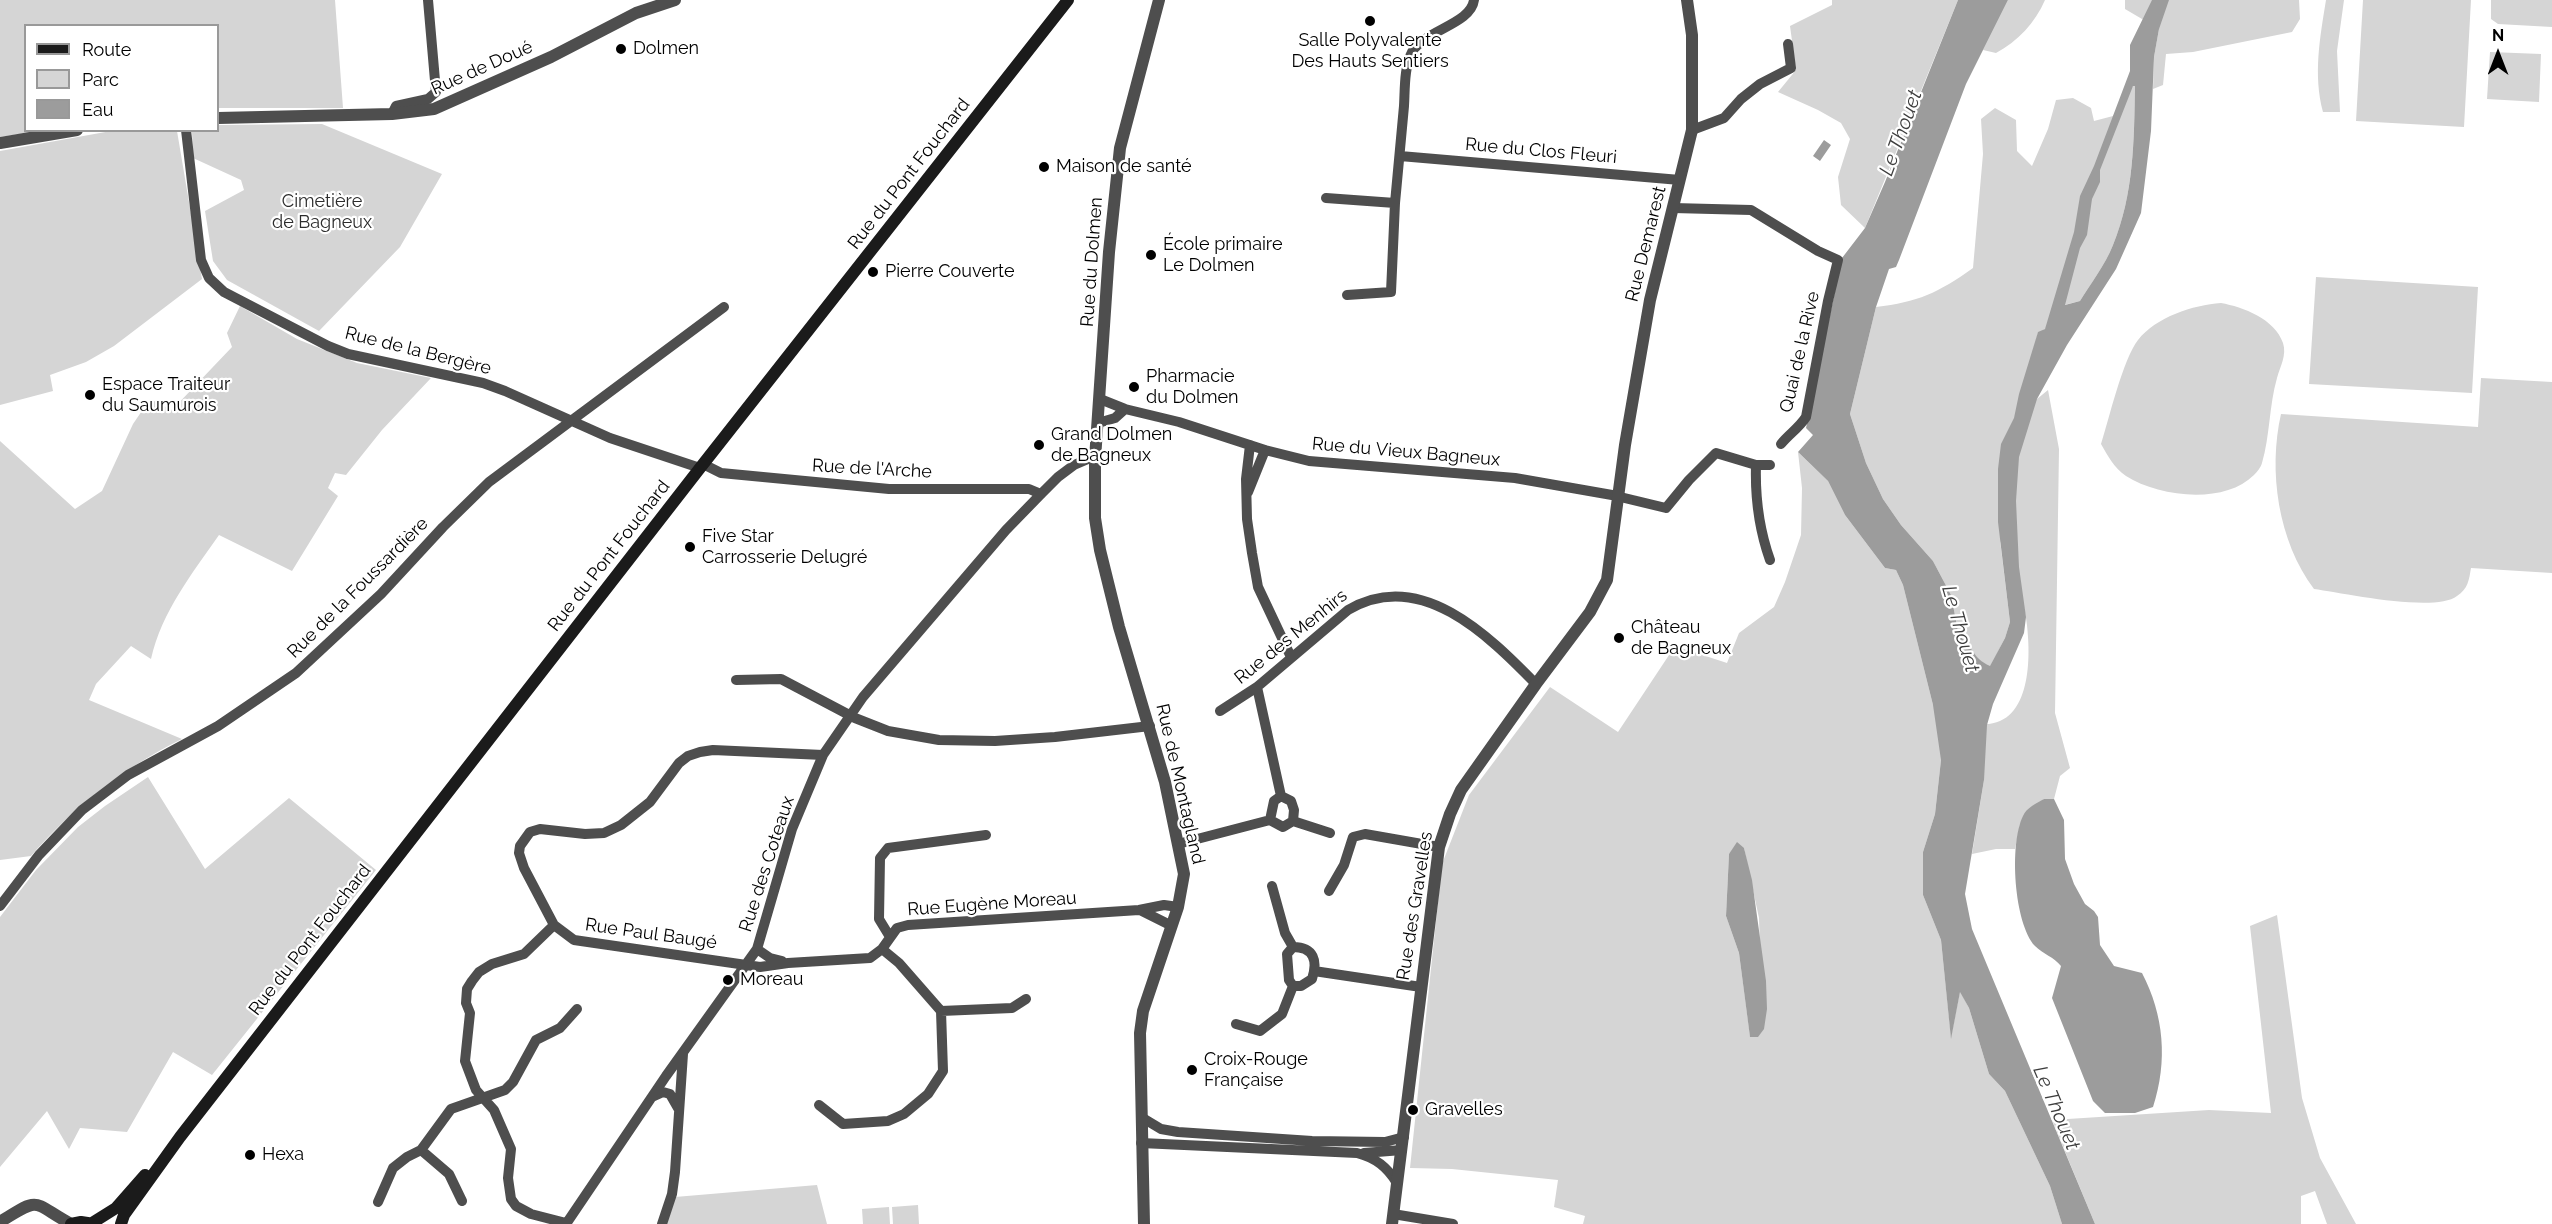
<!DOCTYPE html>
<html>
<head>
<meta charset="utf-8">
<style>
  body { margin:0 }
  #map { position:relative; width:2552px; height:1224px; overflow:hidden; background:#fff; font-family:Raleway,sans-serif }
  canvas { display:block }
  .legend { position:absolute; left:24px; top:24px; width:195px; height:108px; box-sizing:border-box; background:#fff; border:2px solid #999; margin:0; padding:8px 10px; list-style:none; font-size:18px; color:#000 }
  .legend li { display:flex; align-items:center; gap:12px; height:30px }
  .legend b { width:30px; border:2px solid #999 }
  .north { position:absolute; left:2468px; top:24px; width:60px; height:60px; -webkit-text-stroke:4px #fff; paint-order:stroke; rotate:0deg; font-size:16px; font-weight:700; line-height:24px; text-align:center; color:#000 }
  .north::after { content:''; display:block; margin:auto; width:21px; height:27px; background:#000; clip-path:polygon(50% 0,100% 100%,50% 72%,0 100%) }
</style>
</head>
<body>
<div id="map">
<canvas width="2552" height="1224"></canvas>
<ul class="legend">
<li><b style="height:8px;background:#1b1b1b"></b>Route</li>
<li><b style="height:16px;background:#d5d5d5"></b>Parc</li>
<li><b style="height:16px;background:#9c9c9c"></b>Eau</li>
</ul>
<div class="north">N</div>
</div>
<script>
const c = document.querySelector('canvas').getContext('2d');
c.lineJoin = 'round';
function paint(path, color) {
  c.fillStyle = color;
  c.fill(path, 'evenodd');
}
function trace(path, color, width, dash) {
  c.strokeStyle = color;
  c.lineWidth = width;
  c.lineCap = dash ? 'butt' : 'round';
  c.setLineDash(dash || []);
  c.stroke(path);
}
function write(font, color, halo, rows, align = 'center') {
  c.font = font + ' Raleway,sans-serif';
  c.lineWidth = 4.5;
  c.setLineDash([]);
  c.textBaseline = 'middle';
  c.strokeStyle = halo;
  c.fillStyle = color;
  for (const [text, x, y, turn = 0] of rows) {
    c.save();
    c.translate(x, y);
    c.rotate((+turn || 0) * Math.PI / 180);
    c.textAlign = isNaN(turn) ? turn : align;
    if (halo) c.strokeText(text, 0, 0);
    c.fillText(text, 0, 0);
    c.restore();
  }
}
paint(new Path2D(`
  M0 0H335L343 108H218V26H26V130L39 131 0 137Z
  M1832 0H1958L1865 228 1841 205 1838 177 1850 139 1841 123 1818 110 1778 92 1796 70 1790 26 1832 5Z
  M2008 0H2045C2035 23 2018 41 1996 53L1983 50Z
  M2125 0H2299L2300 19 2292 32 2193 52 2166 54 2163 85 2153 89 2154 57 2159 29 2125 9Z
  M2326 0H2344L2337 51 2340 112H2323C2313 75 2320 37 2326 0Z
  M2363 0H2471L2464 127 2356 121Z
  M2491 0H2552V27L2498 24 2491 19Z
  M2490 52 2541 54 2539 102 2487 99Z
  M2133 86H2135C2134 140 2134 194 2113 245 2105 265 2091 283 2080 301L2064 305 2045 329 2038 333 2015 417 2048 390 2059 449 2055 713 2070 768 2060 776 2054 799H2044L2020 824 2015 849H1996L1972 854 1984 780 1941 760 1935 814 1923 852V895L1941 940 1951 1037 1960 991 1969 1008 1989 1074 2005 1091 2050 1186 2062 1224H1583L1585 1216 1554 1207 1558 1180 1452 1169 1410 1168 1442 864 1469 795 1550 687 1618 732 1675 646 1727 663 1739 633 1774 607 1785 582 1801 535 1802 488 1798 452 1828 481 1845 515 1885 568 1896 570 1903 585 1933 705C1945 709 1978 725 1989 724 2033 719 2031 651 2026 618 2023 594 2008 564 2000 540L2010 622 2005 638 1990 667C1972 658 1973 647 1959 636L1951 595 1933 561 1901 525 1883 499 1866 463 1850 414 1876 307C1918 302 1938 293 1973 268L1983 154 1981 119 1995 108 2016 120 2017 151 2032 166 2048 129 2056 100 2073 98 2091 108 2094 121 2113 116ZM1744 848 1759 918 1760 948 1750 1036 1739 953 1726 916 1729 854Z
  M322 124 442 174 400 247 319 331 227 280 213 261 205 211 244 190 241 180 193 158 192 131 218 130V125Z
  M111 131H177L202 279 114 346 86 362 50 375 53 391 0 405V151Z
  M2316 277 2478 287 2472 393 2309 384Z
  M2221 303C2243 307 2275 319 2283 343 2287 355 2280 367 2277 378 2269 406 2270 436 2262 463 2261 467 2257 472 2254 475 2224 505 2159 497 2126 476 2114 468 2108 456 2101 444 2109 419 2123 359 2138 340 2156 317 2193 305 2221 303Z
  M240 306 297 339 357 363 431 378 382 430 346 475 335 473 328 488 338 496 292 571 219 535C192 574 162 611 151 659L131 646 96 684 89 700 182 739C120 770 76 805 31 856L0 860V441L75 509 102 491 133 424 150 399 172 410 232 347 227 333Z
  M2481 378 2552 382V573L2471 568C2469 580 2468 589 2457 596 2435 613 2343 593 2314 589 2278 541 2268 471 2281 414L2478 427Z
  M148 777 205 869 289 798 376 870 212 1075 173 1052 127 1132 80 1128 69 1149 47 1111 0 1167V917L36 870 78 827 105 806Z
  M2277 915 2302 1098 2320 1158 2356 1224H2327L2315 1191 2301 1196V1224H2095L2052 1120 2209 1110 2271 1113 2250 926Z
  M817 1185 827 1224H661L675 1197Z
  M918 1205 919 1224H893L892 1207Z
  M889 1207 890 1224H863L862 1209Z`), '#d5d5d5');
paint(new Path2D(`
  M1958 0H2008L1966 84 1899 260 1896 267 1889 269 1876 307 1850 414 1866 463 1883 499 1901 525 1933 561 1951 595 1959 636C1974 647 1972 658 1990 666L2005 638 2010 622 1998 522V469L2001 444 2014 418 2019 394 2038 332 2045 329 2074 232 2080 196 2094 166 2130 71V45L2152 0H2169L2159 29 2154 57 2151 131 2141 213 2116 269 2067 345 2037 399 2019 457 2016 501 2019 567 2026 617 2024 633 1993 704 1987 725 1984 780 1965 894 1972 929 2095 1224H2062L2050 1186 2005 1091 1989 1074 1969 1008 1960 992 1951 1039 1941 940 1923 895V852L1935 814 1941 760 1933 705 1903 585 1896 570 1885 568 1845 515 1828 481 1798 452 1813 435 1806 428 1842 258 1865 228 1885 182ZM2133 86H2135C2134 141 2134 194 2113 245 2105 265 2091 283 2080 301L2065 305 2080 248 2087 235 2092 199 2100 182V170Z
  M1824 140 1831 145 1820 161 1813 156Z
  M2044 799H2054L2064 820 2065 859 2074 884 2085 904 2094 911 2098 917 2100 945 2114 966 2142 973C2164 1015 2168 1061 2153 1107L2135 1113H2105L2093 1101 2052 998 2061 966C2054 957 2043 954 2035 946 2014 923 2009 844 2023 816 2026 808 2037 803 2044 799Z
  M1737 842 1744 848 1752 880 1766 981 1767 1009 1764 1029 1758 1037H1750L1739 953 1726 916 1729 854Z`), '#9c9c9c');
trace(new Path2D(`
  M392 114 396 106 428 99 436 92 428 0
  M186 130 201 260 209 278 224 292 328 346 348 354 483 383 505 391 610 438 700 468
  M1692 130 1724 118 1741 99 1760 84 1791 68 1788 44
  M1400 156 1680 180
  M1326 198 1395 203C1398 171 1401 139 1404 106 1405 89 1404 67 1412 52 1425 30 1471 24 1474 0
  M1673 208 1751 210 1818 251 1838 260 1828 301 1806 417C1799 428 1789 434 1781 444
  M1347 295 1391 292 1395 203
  M1100 399 1125 409 1179 422 1265 450 1309 461 1515 478 1612 495 1666 508 1689 480 1716 453 1756 465H1770
  M1098 423 1115 418 1125 409
  M1250 445 1246 479 1247 519 1252 553 1258 587 1291 657
  M703 464 721 473 889 489H1029L1041 494
  M1756 465C1755 498 1759 529 1770 560
  M1248 492 1265 450
  M736 680 781 679 855 718 888 731 939 740 995 741 1055 737 1150 726
  M1257 687 1281 796 1291 801 1294 810 1293 821 1283 827 1270 820 1274 801 1281 796
  M1220 711 1257 687 1348 610C1420 567 1488 635 1536 684
  M823 755 713 750 700 752 688 756 679 763 650 802 621 825 604 833 585 834 540 829 530 832 520 846 519 853 524 868 554 925 574 940 760 967 788 963 870 958 882 949 897 928 908 925 1139 910 1164 905 1178 907
  M1293 821 1330 833
  M1178 844 1270 820
  M1272 886 1285 933 1293 947
  M1329 891 1344 865 1353 837 1365 834 1439 847
  M0 906 39 855 82 810 128 775 218 726 296 673 381 594 443 527 489 482 724 307
  M1140 910 1172 926
  M554 925 524 954 492 964 479 972 472 981 467 989 466 1003 470 1013 465 1061 476 1090 494 1110 511 1149 508 1178 511 1199 516 1206 531 1214 566 1223
  M890 937 879 919 880 858 888 848 986 835
  M1293 947C1314 947 1318 961 1312 979L1301 986H1293L1289 980 1287 954Z
  M757 949 770 958 782 961
  M1314 971 1421 987
  M941 1011 1012 1008 1026 999
  M1236 1024 1260 1031 1282 1014 1293 986
  M652 1097 663 1092 670 1094 678 1108
  M819 1105 843 1124 888 1121 904 1114 928 1094 943 1071 941 1011 899 963 882 949
  M1141 1117 1161 1129 1178 1132 1312 1141 1385 1142 1404 1137
  M1141 1143 1357 1153C1376 1158 1387 1167 1397 1183
  M421 1150 449 1174 462 1201
  M1364 1153 1402 1150
  M378 1202 393 1168 407 1157 421 1150 451 1109 505 1090 513 1082 536 1040 560 1028 577 1009
  M1393 1214 1453 1224
  M566 1224 666 1076 757 949 792 829 823 755 863 697 1006 530 1041 494 1058 477 1074 465 1088 459H1095
  M662 1224 672 1194 675 1172 683 1054`), '#4e4e4e', 10);
trace(new Path2D(`
  M218 118 392 114 434 109 551 57 636 13 675 0
  M0 143 77 130
  M0 1222C42 1195 32 1203 71 1224
  M1144 1224 1140 1033 1143 1011 1178 907 1184 874 1165 782 1119 627 1100 550 1095 518V459L1109 252 1120 148 1159 0
  M1392 1224 1439 847 1450 814 1461 790 1536 684 1590 612 1607 580 1625 445 1650 300 1692 130V35L1687 0`), '#4e4e4e', 12);
trace(new Path2D(`
  M92 1223 116 1208 145 1175
  M71 1224 81 1222 94 1224
  M121 1224 124 1215 180 1137 700 468 1068 0`), '#1b1b1b', 12);
for (const [x, y, r, color] of [
  [1370,21,6,"#000"],
  [621,49,6,"#000"],
  [1044,167,6,"#000"],
  [1151,255,6,"#000"],
  [873,272,6,"#000"],
  [1134,387,6,"#000"],
  [90,395,6,"#000"],
  [1039,445,6,"#000"],
  [690,547,6,"#000"],
  [1619,638,6,"#000"],
  [728,980,6,"#000"],
  [1192,1070,6,"#000"],
  [1413,1110,6,"#000"],
  [250,1155,6,"#000"]
]) {
  const dot = new Path2D();
  dot.arc(x, y, r, 0, 2 * Math.PI);
  c.fillStyle = color;
  c.fill(dot);
  trace(dot, '#fff', 2);
}
write('18px', '#000', '#fff', [
  ["Salle Polyvalente",1370,41,"center"],
  ["Des Hauts Sentiers",1370,62,"center"],
  ["Dolmen",633,49],
  ["Maison de santé",1056,167],
  ["École primaire",1163,245],
  ["Le Dolmen",1163,266],
  ["Pierre Couverte",885,272],
  ["Pharmacie",1146,377],
  ["du Dolmen",1146,398],
  ["Espace Traiteur",102,385],
  ["du Saumurois",102,406],
  ["Grand Dolmen",1051,435],
  ["de Bagneux",1051,456],
  ["Five Star",702,537],
  ["Carrosserie Delugré",702,558],
  ["Château",1631,628],
  ["de Bagneux",1631,649],
  ["Moreau",740,980],
  ["Croix-Rouge",1204,1060],
  ["Française",1204,1081],
  ["Gravelles",1425,1110],
  ["Hexa",262,1155]
], 'left');
write('18px', '#000', '#fff', [
  ["Rue de Doué",482,68,-24],
  ["Rue du Clos Fleuri",1541,151,5],
  ["Rue du Pont Fouchard",909,174,-52],
  ["Rue Demarest",1646,244,-76],
  ["Rue du Dolmen",1092,262,-86],
  ["Rue de la Bergère",418,351,14],
  ["Quai de la Rive",1800,352,-77],
  ["Rue du Vieux Bagneux",1406,452,5],
  ["Rue de l'Arche",872,469,3],
  ["Rue du Pont Fouchard",609,556,-52],
  ["Rue de la Foussardière",358,588,-45],
  ["Rue des Menhirs",1291,637,-39],
  ["Rue de Montagland",1180,784,77],
  ["Rue des Coteaux",767,864,-72],
  ["Rue Eugène Moreau",992,904,-4],
  ["Rue des Gravelles",1415,906,-81],
  ["Rue Paul Baugé",651,934,8],
  ["Rue du Pont Fouchard",310,940,-52]
]);
write('18px', '#2c2c2c', '#fff', [
  ["Cimetière",322,202],
  ["de Bagneux",322,223]
]);
write('italic 20px', '#3d3d3d', '#fff', [
  ["Le Thouet",1901,133,-70],
  ["Le Thouet",1960,629,74],
  ["Le Thouet",2056,1108,67]
]);
</script>
</body>
</html>
